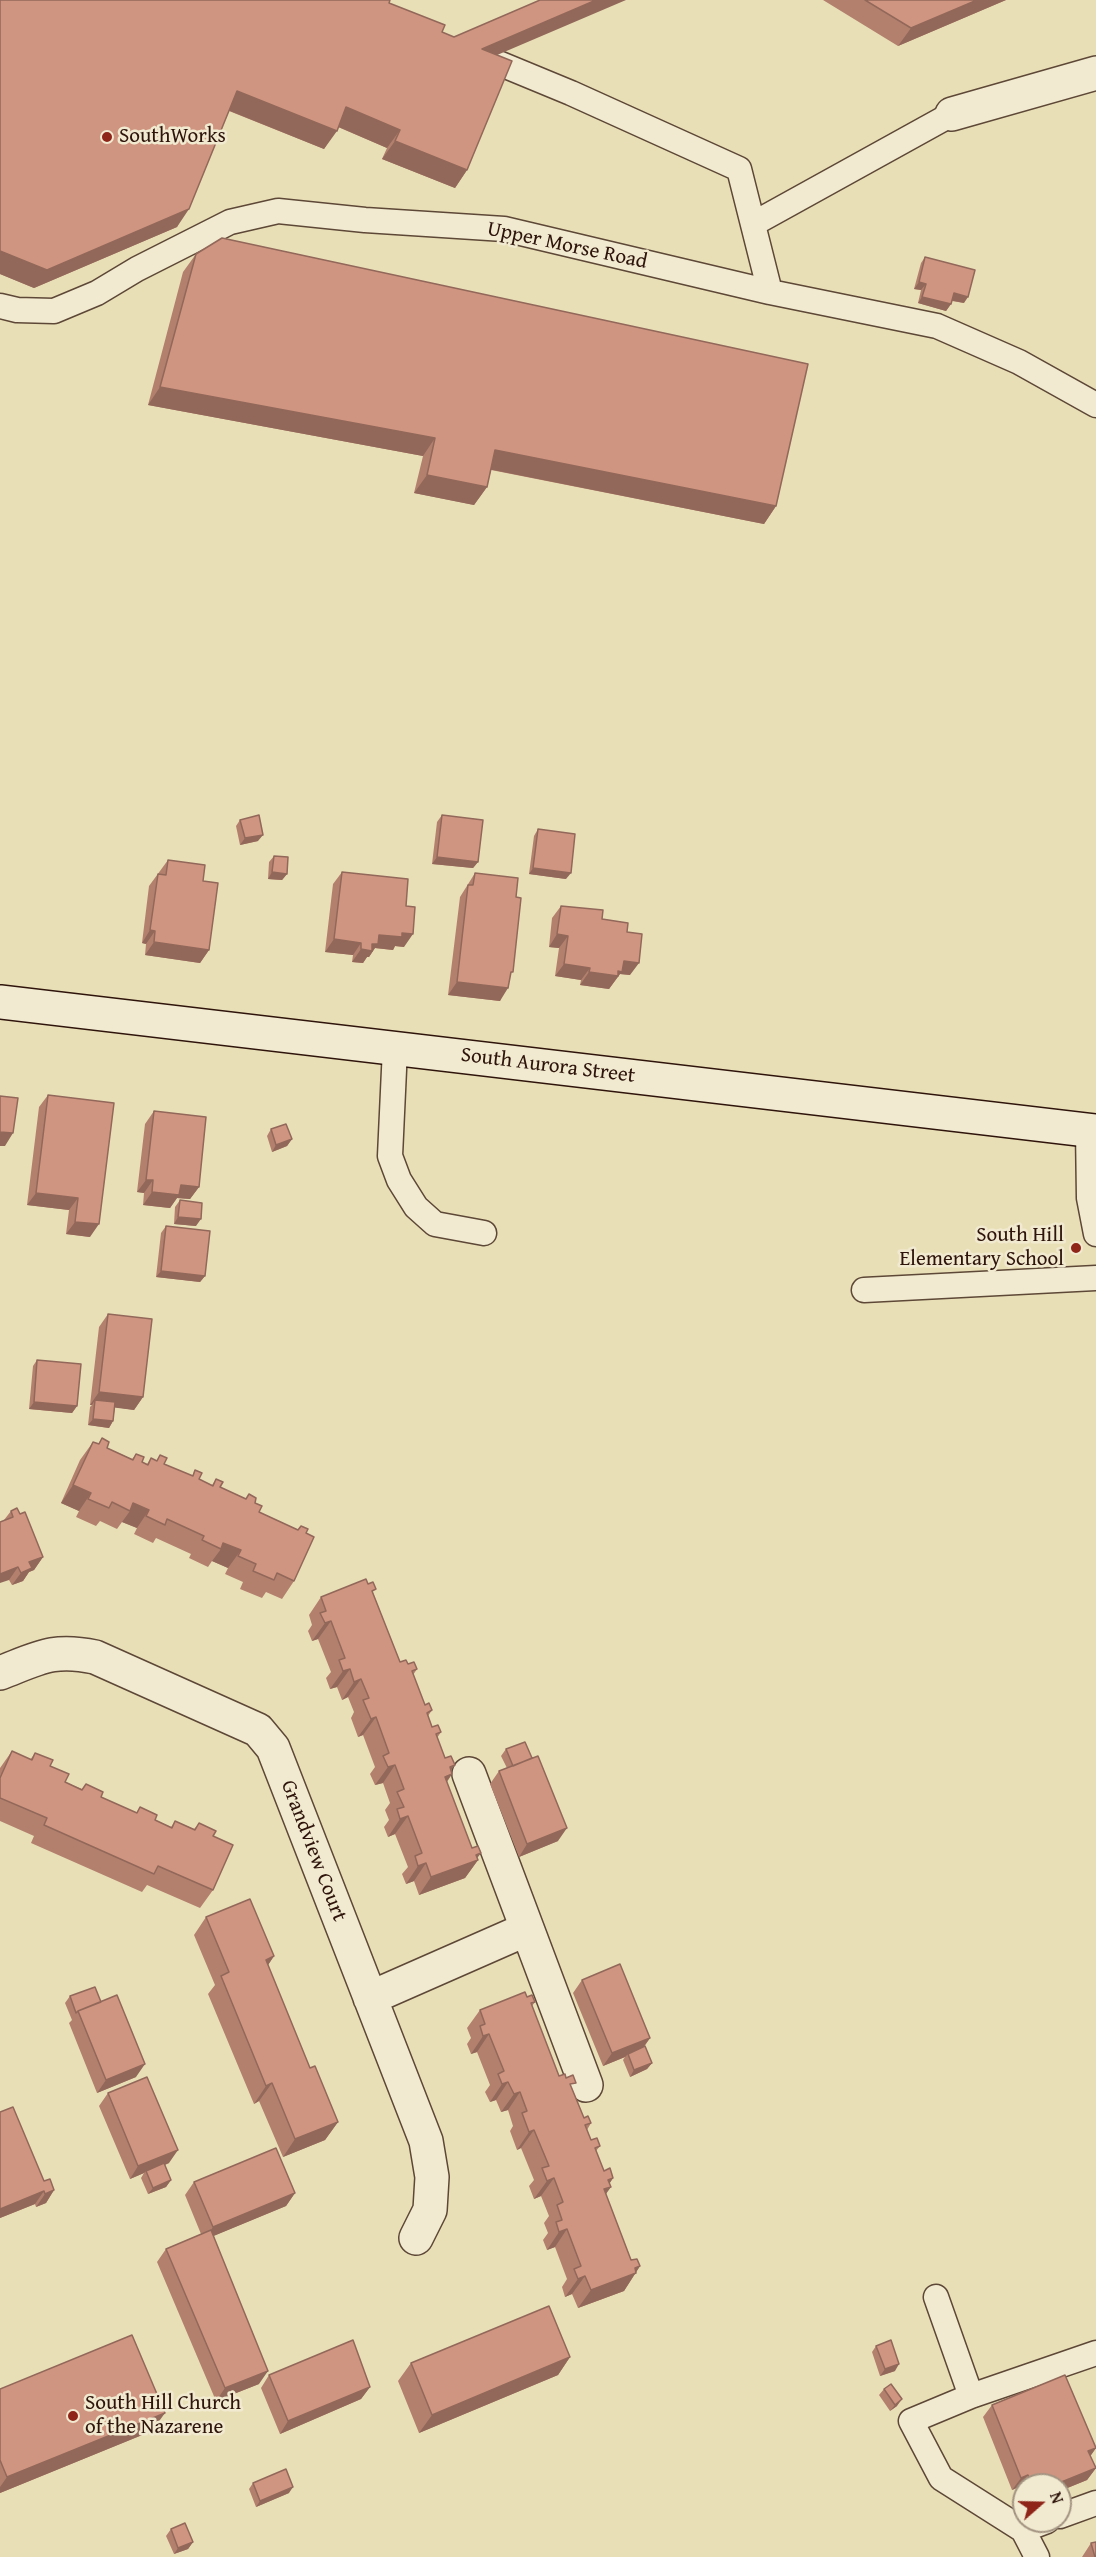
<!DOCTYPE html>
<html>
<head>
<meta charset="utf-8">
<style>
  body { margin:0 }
  #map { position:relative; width:1096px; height:2557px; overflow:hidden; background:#e9dfb7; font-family:"Gentium Book Plus",serif }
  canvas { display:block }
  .north { position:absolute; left:1012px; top:2473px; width:60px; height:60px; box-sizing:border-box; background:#f1ead0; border:2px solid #a39481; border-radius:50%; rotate:70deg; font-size:16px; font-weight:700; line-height:24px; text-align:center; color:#2e140b }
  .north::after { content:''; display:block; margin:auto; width:21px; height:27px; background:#8f2418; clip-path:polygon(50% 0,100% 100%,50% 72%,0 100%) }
</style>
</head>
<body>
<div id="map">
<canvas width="1096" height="2557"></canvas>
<div class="north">N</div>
</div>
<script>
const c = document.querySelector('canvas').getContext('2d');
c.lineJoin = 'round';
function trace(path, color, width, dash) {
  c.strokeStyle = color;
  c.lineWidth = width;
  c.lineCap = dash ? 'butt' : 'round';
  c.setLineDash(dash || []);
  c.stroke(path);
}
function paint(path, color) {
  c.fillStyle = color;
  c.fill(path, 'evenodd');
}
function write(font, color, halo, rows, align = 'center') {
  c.font = font + ' "Gentium Book Plus",serif';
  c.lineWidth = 5;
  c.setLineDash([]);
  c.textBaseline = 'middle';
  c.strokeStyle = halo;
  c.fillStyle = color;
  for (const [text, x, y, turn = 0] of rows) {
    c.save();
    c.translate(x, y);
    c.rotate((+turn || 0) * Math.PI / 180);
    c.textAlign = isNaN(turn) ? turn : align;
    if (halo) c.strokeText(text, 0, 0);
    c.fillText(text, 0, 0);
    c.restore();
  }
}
const service = new Path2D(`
  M479 55 571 93 739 169 770 292
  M753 224 952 114
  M0 306 17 310 54 311 97 293 137 269 230 222 278 211 365 220 504 229 770 292 937 326 1019 362 1096 405
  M395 1048 390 1156 399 1180 416 1207 435 1224 484 1233
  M1088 1130 1089 1198 1096 1234
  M864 1290 1096 1278
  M936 2297 971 2396
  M1060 2516 1096 2503
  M1023 2530 941 2478 911 2421 971 2396 1096 2353
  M1037 2557 1023 2530 1047 2521`);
const minor = new Path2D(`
  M952 114 1096 73
  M0 1673C39 1658 53 1648 95 1657L258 1730 273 1748 426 2141 432 2177 430 2210 416 2238
  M469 1774 586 2085
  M370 1998 527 1929`);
const secondary = new Path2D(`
  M0 1002 1096 1131`);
trace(service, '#5d4736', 27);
trace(minor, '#5d4736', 36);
trace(secondary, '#2e140b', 36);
trace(service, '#f1ead0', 24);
trace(minor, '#f1ead0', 33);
trace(secondary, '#f1ead0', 33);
paint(new Path2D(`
  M0 0 389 3 442 32 497 55 467 170 455 188 382 159 387 148 338 127 324 149 229 111 177 227 34 288 0 274Z
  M823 0H1006L898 46Z
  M196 254 776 506 764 524 491 470 487 487 474 505 414 493 423 456 148 405 183 272Z
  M925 257 964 303 952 301 951 304 946 311 918 303 921 290 914 289 921 263Z
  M442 815 478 862 473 868 432 864 437 822Z
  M240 820 258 841 240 845 236 826Z
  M538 829 566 879 529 874 534 836Z
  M274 856 287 874 282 880 268 879 269 862Z
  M168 860 203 881 209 950 200 963 145 955 146 944 142 943 149 886Z
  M342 872 406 906 404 947 395 946 393 950 375 948 369 957H367L363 963 352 962 353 955 325 952 333 884Z
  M475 873 516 897 510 976 500 1001 448 995 460 897Z
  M561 906 602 919 627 932 630 975 620 974 609 989 580 985 581 980 555 976 559 948 549 947 552 918Z
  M48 1095 90 1237 66 1234 69 1210 27 1205 39 1107Z
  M154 1111 199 1187 190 1199 177 1198 170 1208 143 1205 144 1193 137 1192 145 1124Z
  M271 1129 292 1139 287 1146 272 1152 267 1136Z
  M180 1200 196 1226 174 1224 175 1207Z
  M166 1226 205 1276 200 1282 156 1277 161 1233Z
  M108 1314 143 1397 134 1410 115 1407 113 1421 109 1428 88 1425 90 1407 92 1405H90L99 1327Z
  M37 1360 77 1406 72 1413 29 1409 33 1366Z
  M102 1438 107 1448 132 1459 136 1454 142 1462 147 1464 151 1458 156 1461 160 1455 164 1464 192 1476 195 1470 199 1479 212 1485 216 1479 220 1487 246 1499 249 1494 259 1512 298 1530 301 1526 306 1533 294 1581 282 1599 266 1592 262 1598 240 1589 243 1582 225 1574 228 1568 212 1561 208 1567 189 1558 191 1554 156 1538 153 1543 134 1534 137 1528 122 1522 117 1529 100 1521 96 1526 76 1517 79 1511 61 1503 80 1460 93 1442 98 1444Z
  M11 1511 43 1557 34 1570 29 1572 23 1581 12 1585 9 1580 4 1520Z
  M368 1584 373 1593 400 1662 408 1664 417 1669 413 1675 425 1705 432 1710 428 1716 432 1727 441 1732 437 1738 452 1774 447 1782 472 1848 478 1860 465 1878 419 1895 414 1881 406 1884 402 1874 408 1867 395 1834 388 1837 384 1827 389 1820 385 1810 390 1803 383 1783 375 1785 370 1774 375 1767 363 1735 358 1737 351 1718 354 1712 348 1697 342 1700 337 1687 330 1689 326 1678 331 1672 318 1639 312 1641 308 1631 312 1625 309 1615 321 1597Z
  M506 1749 558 1841 519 1857 490 1784 499 1771 507 1768 501 1756Z
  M12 1751 30 1760 35 1753 50 1766 65 1782 82 1789 86 1784 101 1797 136 1813 140 1807 155 1820 171 1827 175 1821 194 1829 199 1823 213 1836V1890L200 1908 147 1885 142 1892 31 1843 34 1836 0 1821V1768Z
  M206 1917 274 1956 268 1965 310 2068 338 2122 325 2140 283 2157 259 2101 254 2104 208 1994 215 1985 194 1935Z
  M582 1980 650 2038 644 2047 652 2063 647 2069 630 2077 623 2060 625 2057 603 2066 573 1993Z
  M70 1996 101 2002 136 2077 97 2093 69 2023 72 2020 65 2003Z
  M527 1997 535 2002 532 2006 559 2076 572 2088 584 2118 591 2123 587 2130 591 2140 600 2146 596 2151 604 2171 613 2178 609 2184 606 2194 631 2260 640 2266 624 2291 578 2308 572 2294 565 2297 562 2287 567 2279 555 2247 547 2250 543 2240 548 2233 544 2223 549 2216 541 2196 534 2199 529 2186 534 2180 521 2148 517 2150 510 2131 513 2126 508 2110 501 2112 496 2100 490 2102 485 2092 490 2085 477 2052 471 2054 467 2044 471 2038 467 2028 480 2010Z
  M108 2093 169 2163 165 2165 171 2180 166 2187 148 2194 141 2178 144 2173 130 2179 99 2106Z
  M0 2112 44 2181 54 2190 46 2203 36 2207 35 2204 0 2218Z
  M194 2182 295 2193 286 2206 213 2236 259 2384 216 2401 157 2262 166 2249 201 2234 185 2195Z
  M876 2346 895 2371 880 2376 872 2352Z
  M570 2357 558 2375 419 2433 398 2381 411 2363Z
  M269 2375 370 2387 361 2399 280 2434 261 2388Z
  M0 2389 152 2431 0 2493Z
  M884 2389 897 2406 890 2411 879 2395Z
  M992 2405 1096 2448 1090 2456 1096 2468 1087 2480 1060 2491V2485H1024V2500L1019 2487 1012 2490 983 2417Z
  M253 2483 289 2493 256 2507 249 2489Z
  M171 2529 193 2542 188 2549 174 2554 166 2536Z
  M1091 2543 1095 2557H1082Z`), '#b3806e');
paint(new Path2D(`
  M596 0H626L469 67 482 49Z
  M977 0H1006L898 46 911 28Z
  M237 91 337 131 324 149 225 109Z
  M346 107 400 130 387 148 334 125Z
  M395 141 467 170 455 188 382 159Z
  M189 209 177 227 34 288 0 274V251Z
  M919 282 926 284 921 290 914 289Z
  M954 293 968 297 964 303 949 300Z
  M922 297 951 304 946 311 918 303Z
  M160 387 435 438 423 456 148 405Z
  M495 450 776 506 764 524 483 468Z
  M427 475 487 487 474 505 414 493Z
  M263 835 258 841 240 845 245 838Z
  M437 857 478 862 473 868 432 864Z
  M533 868 571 873 566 879 529 874Z
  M272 872 287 874 282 880 268 879Z
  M150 930 155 931 146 944 142 943Z
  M402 933 413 934 404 947 395 946 393 950 375 948 369 957H367L363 963 352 962 361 949 379 935Z
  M557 934 568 936 559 948 549 947Z
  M334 939 361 943 353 955 325 952Z
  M154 942 209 950 200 963 145 955Z
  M624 961 639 963 630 975 620 974 609 989 580 985 589 972Z
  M564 964 590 968 581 980 555 976Z
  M457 982 508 988 500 1001 448 995Z
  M0 1132 13 1133 5 1146H0Z
  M292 1139 287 1146 272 1152 276 1145Z
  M146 1180H153L144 1193 137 1192Z
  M181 1185 199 1187 190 1199 177 1198 170 1208 143 1205 152 1192Z
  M36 1193 78 1198 69 1210 27 1205Z
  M178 1217 201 1219 196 1226 174 1224Z
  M75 1222 99 1224 90 1237 66 1234Z
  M161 1271 205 1276 200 1282 156 1277Z
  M99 1392 143 1397 134 1410 94 1405 95 1400 92 1405H90Z
  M34 1402 77 1406 72 1413 29 1409Z
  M93 1419 113 1421 109 1428 88 1425Z
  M73 1485 91 1493 79 1511 61 1503Z
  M133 1503 149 1510 137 1528 122 1522 130 1511Z
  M223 1543 241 1550 228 1568 212 1561 221 1549Z
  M43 1557 34 1570 29 1572 23 1581 12 1585 29 1562Z
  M18 1567 9 1580 0 1583V1574Z
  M331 1621 318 1639 312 1641 325 1623Z
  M350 1669 337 1687 330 1689 343 1671Z
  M361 1679 348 1697 342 1700 354 1682Z
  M376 1717 363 1735 358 1737 371 1719Z
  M395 1765 383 1783 375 1785 388 1767Z
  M455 1765 447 1776 452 1774 439 1792 432 1795 450 1767Z
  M408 1816 395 1834 388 1837 400 1819Z
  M567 1828 558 1841 519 1857 527 1844Z
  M481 1853 475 1861 478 1860 465 1878 419 1895 431 1877Z
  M426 1863 414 1881 406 1884 418 1866Z
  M274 1956 262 1974 266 1960Z
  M489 2034 477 2052 471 2054 483 2036Z
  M650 2038 641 2050 628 2054 625 2057 603 2066 612 2053Z
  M652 2063 647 2069 630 2077 634 2070Z
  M145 2064 136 2077 97 2093 106 2080Z
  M508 2082 496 2100 490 2102 502 2084Z
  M272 2083 259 2101 254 2104 266 2086Z
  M520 2092 508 2110 501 2112 514 2094Z
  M338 2122 325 2140 283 2157 295 2139Z
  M534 2130 521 2148 517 2150 529 2132Z
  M178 2150 169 2163 146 2172V2171L144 2173 130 2179 138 2166Z
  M554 2178 541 2196 534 2199 547 2181Z
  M613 2178 606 2189 611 2187 598 2205 608 2180Z
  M171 2180 166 2187 148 2194 153 2188Z
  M54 2190 46 2203 36 2207 45 2194Z
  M44 2191 35 2204 0 2218V2209Z
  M295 2193 286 2206 204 2240 213 2227Z
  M567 2229 555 2247 547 2250 559 2232Z
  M640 2266 624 2291 578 2308 591 2290Z
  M585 2276 572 2294 565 2297 578 2279Z
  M570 2357 558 2375 419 2433 432 2415Z
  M899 2364 895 2371 880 2376 885 2369Z
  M268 2371 259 2384 216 2401 225 2388Z
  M370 2387 361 2399 280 2434 288 2421Z
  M902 2399 897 2406 890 2411 895 2405Z
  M165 2413 152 2431 0 2493V2487L7 2477Z
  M1096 2448 1087 2461 1088 2451Z
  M1096 2468 1087 2480 1060 2491V2485H1054Z
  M1028 2475 1019 2487 1012 2490 1021 2478Z
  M293 2487 289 2493 256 2507 260 2501Z
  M193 2542 188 2549 174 2554 178 2548Z`), '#92685a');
const building = new Path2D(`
  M0 0H390L389 3 445 25 442 32 454 37 540 0H596L482 49 512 61 467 170 395 141 400 130 346 107 337 131 237 91 189 209 47 270 0 251Z
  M865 0H977L911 28Z
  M222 238 808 364 776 506 495 450 487 487 427 475 435 438 160 387 196 254Z
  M925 257 975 270 968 297 954 293 951 304 922 297 926 284 919 282Z
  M259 815 263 835 245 838 240 820Z
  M442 815 483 820 478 862 437 857Z
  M538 829 575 834 571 873 533 868Z
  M274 856 288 857 287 874 272 872Z
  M168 860 205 865 203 881 218 883 209 950 154 942 155 931 150 930 158 874 166 875Z
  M342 872 408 879 406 906 415 907 413 934 402 933V937L379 935 378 944H372V951L361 949V943L334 939Z
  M475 873 518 878 516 897 521 898 513 972H511L508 988 457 982 468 885H473Z
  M561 906 603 910 602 919 628 923 627 932 642 934 639 963 624 961 622 972 618 971V976L589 972 590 968 564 964 568 936 557 934Z
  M48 1095 114 1103 99 1224 75 1222 78 1198 36 1193Z
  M0 1096 18 1098 13 1133 0 1132Z
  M154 1111 206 1117 199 1187 181 1185 179 1195 152 1192 153 1180H146Z
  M286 1124 292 1139 276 1145 271 1129Z
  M180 1200 202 1203 201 1219 178 1217Z
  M166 1226 210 1231 205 1276 161 1271Z
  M108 1314 152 1319 143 1397 99 1392Z
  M37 1360 81 1364 77 1406 34 1402Z
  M95 1400 115 1402 113 1421 93 1419Z
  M102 1438 109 1442 107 1448 133 1460 136 1454 144 1457 142 1462 148 1465 151 1458 157 1461 160 1455 167 1458 164 1464 193 1476 195 1470 202 1473 199 1479 213 1486 216 1479 223 1482 220 1487 246 1499 249 1494 256 1498 255 1503 262 1506 259 1512 298 1530 301 1526 308 1529 306 1533 314 1537 294 1581 277 1573 274 1580 253 1571 256 1564 238 1556 241 1550 223 1543 221 1549 202 1540 204 1536 167 1519 165 1525 146 1516 149 1510 133 1503 130 1511 112 1502 109 1508 88 1499 91 1493 73 1485 93 1442 99 1444Z
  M17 1508 20 1514 25 1512 43 1557 29 1562 32 1568 21 1573 18 1567 0 1574V1522L13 1517 11 1511Z
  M366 1579 368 1584 373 1582 376 1589 372 1591 400 1662 406 1660 408 1664 414 1662 417 1669 412 1671 425 1705 429 1703 432 1710 427 1713 432 1727 438 1725 441 1732 436 1734 445 1758 451 1756 455 1765 450 1767 452 1774 445 1777 472 1848 478 1846 481 1853 476 1855 478 1860 431 1877 426 1863 418 1866 415 1856 422 1853 408 1816 400 1819 397 1809 404 1807 397 1792 404 1789 395 1765 388 1767 383 1756 389 1753 376 1717 371 1719 363 1700 369 1698 361 1679 354 1682 350 1669 343 1671 339 1660 345 1658 331 1621 325 1623 320 1613 326 1611 321 1597Z
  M525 1742 532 1758 513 1766 506 1749Z
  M12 1751 32 1760 35 1753 53 1760 50 1766 69 1774 65 1782 82 1790 86 1784 103 1792 101 1797 137 1813 140 1807 157 1815 155 1820 172 1828 175 1821 195 1830 199 1823 216 1831 213 1836 233 1845 213 1890 158 1866 154 1874 44 1825 47 1818 0 1798V1778Z
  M538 1756 567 1828 527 1844 499 1771Z
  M250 1899 274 1956 266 1960 310 2068 315 2066 338 2122 295 2139 272 2083 266 2086 221 1976 229 1972 206 1917Z
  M620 1964 650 2038 612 2053 582 1980Z
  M95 1987 101 2002 78 2011 76 2013 70 1996Z
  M525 1992 527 1997 532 1995 535 2002 531 2003 559 2076 565 2074 566 2078 573 2075 576 2083 570 2084 584 2118 588 2116 591 2123 585 2125 591 2140 597 2138 600 2146 595 2148 604 2171 610 2168 613 2178 608 2180 611 2187 604 2189 631 2260 637 2259 640 2266 635 2268 636 2273 591 2290 585 2276 578 2279 574 2269 581 2266 567 2229 559 2232 556 2222 562 2220 557 2205 563 2202 554 2178 547 2181 542 2168 549 2166 534 2130 529 2132 522 2113 527 2111 520 2092 514 2094 508 2082 502 2084 498 2074 504 2071 489 2034 483 2036 480 2026 485 2024 480 2010Z
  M117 1995 145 2064 106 2080 78 2011Z
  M645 2046 652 2063 634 2070 628 2054Z
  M147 2077 178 2150 138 2166 108 2093Z
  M13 2107 44 2181 50 2179 54 2190 45 2194 44 2191 0 2209V2112Z
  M276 2148 295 2193 213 2227 194 2182Z
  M164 2163 171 2180 153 2188 146 2171Z
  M211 2230 268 2371 225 2388 166 2249Z
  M549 2306 570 2357 432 2415 411 2363Z
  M132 2335 165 2413 7 2477 0 2460V2389Z
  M353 2340 370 2387 288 2421 269 2375Z
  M891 2340 899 2364 885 2369 876 2346Z
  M1065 2375 1096 2448 1088 2451 1096 2468 1054 2485H1032L1028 2475 1021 2478 992 2405Z
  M891 2384 902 2399 895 2405 884 2389Z
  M286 2469 293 2487 260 2501 253 2483Z
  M185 2523 193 2542 178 2548 171 2529Z
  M1096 2542V2557H1095L1091 2543Z`);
paint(building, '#d09580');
trace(building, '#92685a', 1.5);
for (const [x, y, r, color] of [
  [107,137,6,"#8f2418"],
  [1076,1248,6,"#8f2418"],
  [73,2416,6,"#8f2418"]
]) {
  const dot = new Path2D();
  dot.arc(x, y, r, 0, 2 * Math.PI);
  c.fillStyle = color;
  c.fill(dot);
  trace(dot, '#f1ead0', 2);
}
write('21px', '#2e140b', '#f1ead0', [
  ["SouthWorks",119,137],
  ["South Hill",1064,1236,"right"],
  ["Elementary School",1064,1260,"right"],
  ["South Hill Church",85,2404],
  ["of the Nazarene",85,2428]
], 'left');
write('21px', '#2e140b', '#f1ead0', [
  ["Upper Morse Road",567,246,12],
  ["South Aurora Street",548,1066,7],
  ["Grandview Court",313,1851,69]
]);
</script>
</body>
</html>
